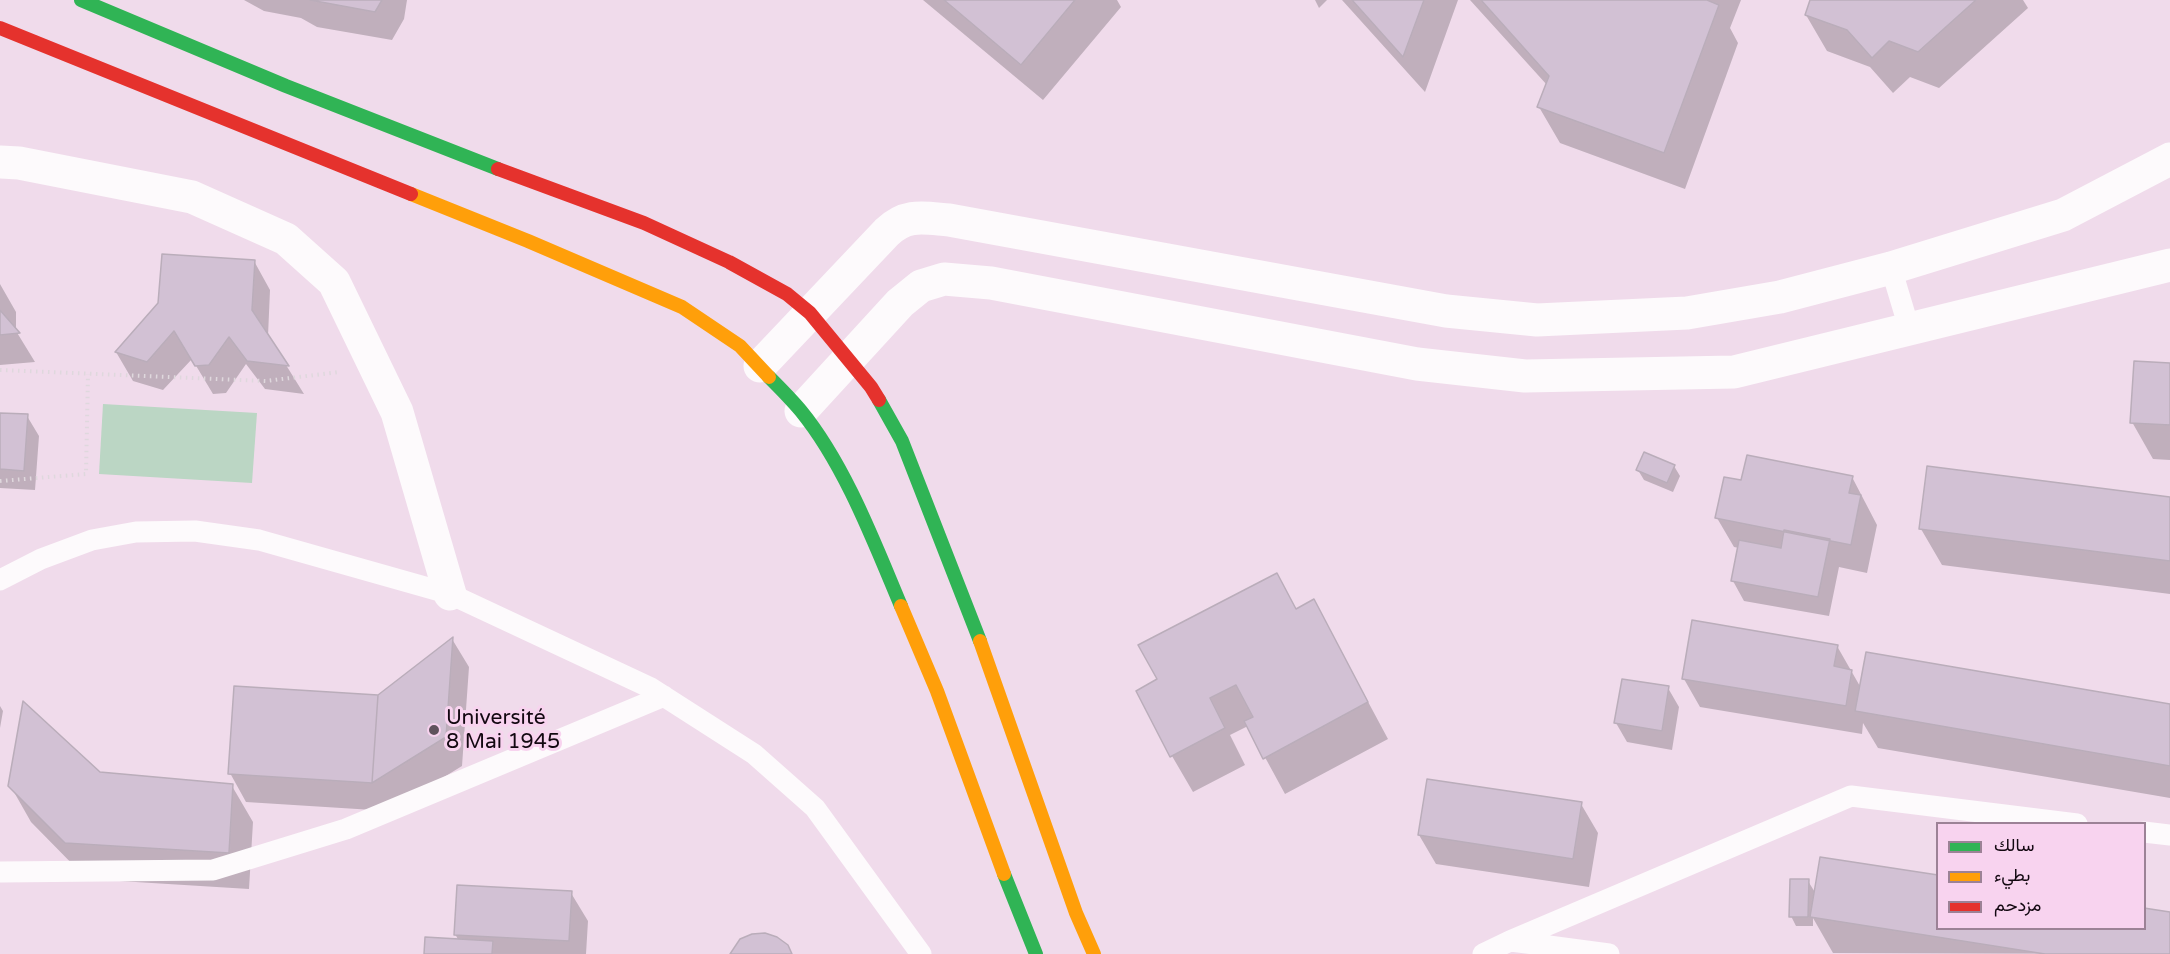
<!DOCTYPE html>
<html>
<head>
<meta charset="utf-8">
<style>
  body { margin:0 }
  #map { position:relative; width:2170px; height:954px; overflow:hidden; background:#f0dbeb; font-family:"Varela Round",Vazirmatn,sans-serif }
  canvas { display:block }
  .legend { position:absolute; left:1936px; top:822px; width:210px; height:108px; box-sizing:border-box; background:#f8d3ef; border:2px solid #9c8296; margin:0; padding:8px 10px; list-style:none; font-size:18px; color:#130811 }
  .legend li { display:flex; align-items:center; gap:12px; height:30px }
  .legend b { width:30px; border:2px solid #9c8296 }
</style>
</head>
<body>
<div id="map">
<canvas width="2170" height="954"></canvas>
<ul class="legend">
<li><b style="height:8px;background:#30b455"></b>سالك</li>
<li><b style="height:8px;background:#ff9f0a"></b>بطيء</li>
<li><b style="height:8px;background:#e5322d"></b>مزدحم</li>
</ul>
</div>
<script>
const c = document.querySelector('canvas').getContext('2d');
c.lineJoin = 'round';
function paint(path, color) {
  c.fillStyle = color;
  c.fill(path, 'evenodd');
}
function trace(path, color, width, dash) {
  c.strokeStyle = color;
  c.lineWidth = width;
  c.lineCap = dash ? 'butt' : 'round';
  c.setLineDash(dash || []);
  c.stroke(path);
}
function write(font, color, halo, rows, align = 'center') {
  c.font = font + ' "Varela Round",sans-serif';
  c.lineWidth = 6;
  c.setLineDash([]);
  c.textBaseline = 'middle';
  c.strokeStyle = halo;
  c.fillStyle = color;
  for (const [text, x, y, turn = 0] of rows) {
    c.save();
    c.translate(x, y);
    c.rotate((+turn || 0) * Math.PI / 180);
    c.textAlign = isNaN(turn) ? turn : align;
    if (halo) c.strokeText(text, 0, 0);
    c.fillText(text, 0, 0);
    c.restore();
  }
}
paint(new Path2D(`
  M103 404 257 413 252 483 99 474Z`), '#bbd6c4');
paint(new Path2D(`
  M244 0H407L404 19 392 40 317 27 301 18 264 11Z
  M923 0H1117L1121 7 1043 100Z
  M1315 0H1327L1319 8Z
  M1342 0H1458L1425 92Z
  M1470 0H1741L1730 28 1738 43 1685 189 1560 143 1539 107 1547 85Z
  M1812 0H2023L2028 8 1939 88 1910 77 1893 93 1870 67 1827 51 1806 15Z
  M254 261 270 290 268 336 304 394 265 389 246 364 226 393 213 394 192 359 163 390 133 381 116 352Z
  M0 284 16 312V331L35 362 0 365Z
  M2170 365V460L2153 459 2132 422Z
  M0 414 27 416 39 436 35 490 0 488Z
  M1674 466 1680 476 1673 492 1644 480 1638 470Z
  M1852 477 1877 525 1867 573 1839 567 1829 616 1744 601 1733 581 1739 548 1734 547 1717 518 1743 482Z
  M2170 498V594L1942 565 1921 529Z
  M1276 575 1297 610 1314 601 1388 739 1285 794 1248 726 1230 735 1245 765 1193 792 1172 756 1159 680Z
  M452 639 469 667 462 766 389 811 246 802 230 773 378 696Z
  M1837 646 1861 688 2170 705V798L1878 748 1863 723 1862 734 1700 707 1684 679Z
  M1668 688 1679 707 1672 750 1627 742 1616 723Z
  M0 706 3 711 0 728Z
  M99 774 232 786 253 822 249 889 87 879 31 822 10 785Z
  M1581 804 1598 833 1589 887 1436 864 1419 835Z
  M1808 881 1816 894 1938 928H2144L2170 913V954L1833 953 1813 918V926H1796L1791 916Z
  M571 893 588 921 586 954H426L459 941 455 934Z`), '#0003');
const building = new Path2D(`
  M310 0H382L375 12Z
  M944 0H1075L1021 65Z
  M1352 0H1424L1403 57Z
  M1481 0H1707L1719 5 1664 153 1537 107 1549 76Z
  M1810 0H1976L1918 52 1889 41 1872 58 1847 30 1805 15Z
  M162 254 255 260 252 310 289 366 247 361 229 337 209 365 195 366 174 331 147 362 115 352 158 303Z
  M0 310 20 333 0 335Z
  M2134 361 2170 363V425L2130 423Z
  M0 413 28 414 24 471 0 469Z
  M1644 452 1675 465 1667 483 1636 470Z
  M1747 455 1853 476 1849 493 1861 495 1851 545 1715 518 1724 477 1741 480Z
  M1927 466 2170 497V561L1919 529Z
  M1784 530 1830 539 1818 597 1731 581 1739 540 1781 548Z
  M1277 573 1296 609 1314 599 1368 702 1263 759 1244 721 1253 717 1236 685 1210 698 1225 728 1170 757 1136 691 1157 679 1138 645Z
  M1692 620 1838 645 1834 666 1852 670 1846 706 1682 679Z
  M453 637 446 737 372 783 378 695Z
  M1866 652 2170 704V766L1855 711Z
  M1622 679 1669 686 1662 731 1614 723Z
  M234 686 378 695 372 783 228 774Z
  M23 701 100 772 233 784 229 853 65 843 8 786Z
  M1427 779 1582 802 1573 859 1418 835Z
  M1820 857 1938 875V928H2144V908L2170 912V954H2045L1810 917Z
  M1790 879H1809L1808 917H1789Z
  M457 885 572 891 569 941 454 935Z
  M765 933 777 937 788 945 792 954H730L740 939 752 934Z
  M425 937 493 941 492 954H424Z`);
paint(building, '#d2c1d4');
trace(building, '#baadba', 1.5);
trace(new Path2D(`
  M0 370 266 381 339 372
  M0 481 86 474 88 374`), '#dfd8dd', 4, [1.5, 4.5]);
trace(new Path2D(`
  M1891 268 1909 328
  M0 580 41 559 92 540 136 532 195 531 259 540 450 594 651 688 754 754 815 808 921 954
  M2144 832 2170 835
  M0 872 213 870 346 829 664 696
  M1511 941 1609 954
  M1483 954 1510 941 1851 796 2077 824`), '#fdfafc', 21);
trace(new Path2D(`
  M0 162 19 163 192 197 286 239 334 282 397 412 450 594
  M760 366 887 232C907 213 924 218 949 220L1446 311 1537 320 1687 313 1780 297 1891 268 2063 215 2170 159
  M801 411 900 303 921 286 944 279 991 283 1417 364 1525 376 1734 372 2170 265`), '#fdfafc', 33);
trace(new Path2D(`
  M81 0 286 86 498 169
  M769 377C780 388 791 399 801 411 845 465 874 542 901 606
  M879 400 902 441 980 641
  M1004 874 1036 954`), '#30b455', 14);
trace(new Path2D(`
  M411 194 528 241 682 307 740 346 769 377
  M901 606 937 691 1004 874
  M980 641 1076 913 1094 954`), '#ff9f0a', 14);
trace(new Path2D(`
  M0 28 411 194
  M498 169 644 223 729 262 787 294 810 313 871 387 879 400`), '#e5322d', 14);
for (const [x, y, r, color] of [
  [434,730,6,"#60525d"]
]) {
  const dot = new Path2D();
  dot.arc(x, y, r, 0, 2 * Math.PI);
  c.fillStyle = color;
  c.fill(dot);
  trace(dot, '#f8d3ef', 2);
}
write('21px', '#130811', '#f8d3ef', [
  ["Université",446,718],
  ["8 Mai 1945",446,742]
], 'left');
</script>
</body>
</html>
